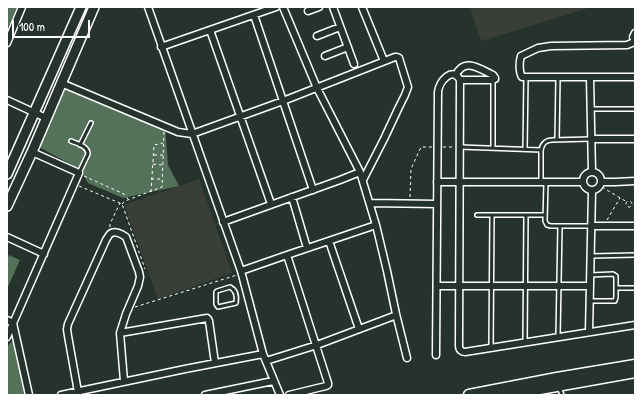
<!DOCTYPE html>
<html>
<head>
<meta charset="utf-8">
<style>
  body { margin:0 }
  #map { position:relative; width:642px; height:402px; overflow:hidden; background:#26332d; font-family:"Patrick Hand",sans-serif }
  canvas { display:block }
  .frame { position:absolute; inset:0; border:8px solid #fff; pointer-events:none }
  .scale { position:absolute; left:12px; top:20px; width:78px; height:18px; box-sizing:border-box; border:2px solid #fff; border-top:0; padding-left:5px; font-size:12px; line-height:14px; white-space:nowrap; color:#fff; -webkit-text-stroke:3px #26332d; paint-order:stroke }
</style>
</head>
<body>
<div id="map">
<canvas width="642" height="402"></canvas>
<div class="frame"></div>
<div class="scale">100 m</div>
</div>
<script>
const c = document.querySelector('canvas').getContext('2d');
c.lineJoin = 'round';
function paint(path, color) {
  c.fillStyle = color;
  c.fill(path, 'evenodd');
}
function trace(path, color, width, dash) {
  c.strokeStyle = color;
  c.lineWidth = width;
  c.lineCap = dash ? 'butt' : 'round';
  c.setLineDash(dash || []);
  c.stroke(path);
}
paint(new Path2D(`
  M470 7H592L481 41Z
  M199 179 232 273 158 299 124 205Z`), '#393e39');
paint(new Path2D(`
  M7 7H17L7 30Z
  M66 85 165 127 168 165 179 186 123 198 88 183 81 170 39 147Z
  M9 255 20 260 7 289V260Z
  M12 341 14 342 20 370 25 395H7V349L9 344Z`), '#547159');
const lane = new Path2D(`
  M591 109H635
  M557 140 558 78
  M71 141C78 144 88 146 88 154L79 173
  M80 145 91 123
  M460 147 541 150
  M493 148V80
  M525 149 526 77
  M541 182V150C542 144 546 140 552 140L591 139
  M546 182 545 221 547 225 551 226H591
  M477 215H545
  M591 256 635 255
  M230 287C236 290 237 297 236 303L218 307 216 304V292L217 291Z
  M616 288H635
  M590 301H615L616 297V276L613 274 590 275
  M558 336 560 226
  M525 342 526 215
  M491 348 492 215
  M559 387 562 395`);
const street = new Path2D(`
  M148 7 241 271 263 354 280 395
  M283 7 317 88 360 172 376 225 387 271 396 314 407 358
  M333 7 354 64
  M362 7 384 61
  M308 11 319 7
  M254 15 313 190
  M210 30 271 204
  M635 33 633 37 635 40
  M317 36 340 27
  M635 40 632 43 627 45 551 46 538 48 521 56C519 62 519 72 522 77H635
  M7 43 22 7
  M161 47 276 7
  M325 56 348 47
  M456 75C464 57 480 69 493 75L495 78V79L492 80H460
  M590 78 592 172
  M61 83 178 132 192 134 283 101 395 57H397L399 58 408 87 405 95 399 107 384 139 363 180
  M7 100 46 118
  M591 139H635
  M583 181a9 9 0 1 1 18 0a9 9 0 1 1-18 0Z
  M437 182H582
  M601 182H615L635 181
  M292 197 307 248
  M370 203 437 204
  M223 222 340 180 360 172
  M591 226H635
  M7 237 44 254
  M329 241 359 329
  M287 255 328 383V385L326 386 289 395
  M241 271 287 255 376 225
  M437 286H590
  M7 320 13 323 29 395
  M589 332 592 191
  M120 333 207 318 208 319 209 321 215 363
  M7 337 79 173 32 152
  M436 355 438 92C439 81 453 66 460 80L459 346C459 350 462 352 465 352L635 325
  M266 361 317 345 394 316 396 314
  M78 392 68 336 67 329 68 324 106 240C106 240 109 235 110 234 114 230 122 234 126 237L139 272 140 277 138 286 126 314 120 333 124 381
  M61 395 185 369 263 354
  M205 395 273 381`);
const secondary = new Path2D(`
  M7 174 81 7
  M7 206 32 152 94 7`);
const primary = new Path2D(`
  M469 395 557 378 635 365
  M506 395 635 372`);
trace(lane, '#fff', 6);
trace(street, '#fff', 9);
trace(secondary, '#fff', 12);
trace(primary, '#fff', 13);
trace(new Path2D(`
  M443 147H454
  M154 155H163
  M153 164 162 165
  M84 176 124 194 128 199
  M151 179H162
  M79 186 122 204 143 263 145 269
  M602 187 627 202
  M151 192 154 145 163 143
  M410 197 411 169 421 147H432
  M626 204a3 3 0 1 1 6 0a3 3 0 1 1-6 0Z
  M122 204 125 201 162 187 164 132
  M607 220 620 198
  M110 227V224L120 203
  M135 307 237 275`), '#fff', 1, [3, 3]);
trace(lane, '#26332d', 3);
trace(street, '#26332d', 6);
trace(secondary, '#26332d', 9);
trace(primary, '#26332d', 10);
</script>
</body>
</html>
